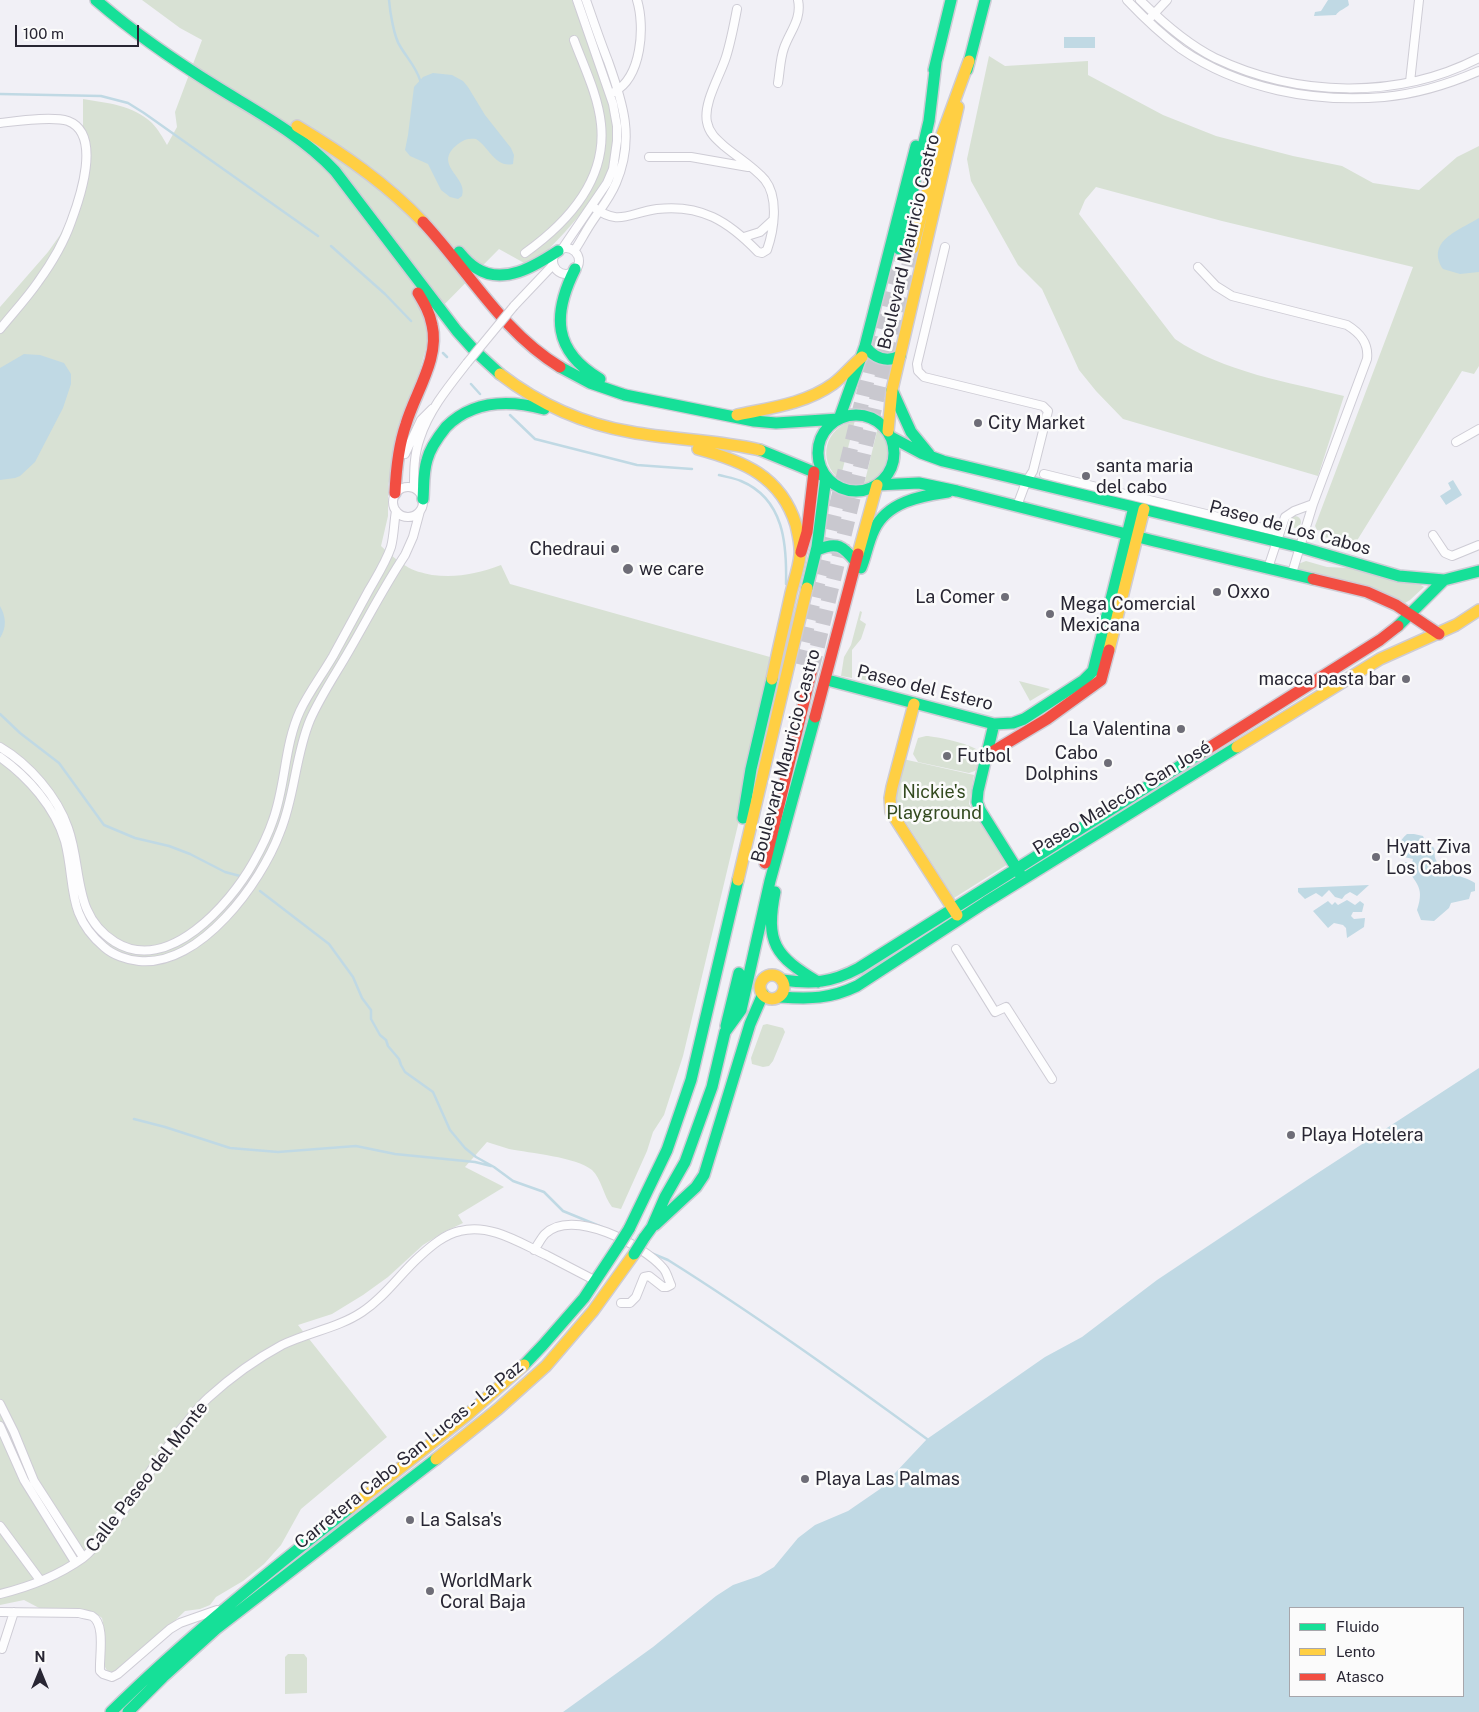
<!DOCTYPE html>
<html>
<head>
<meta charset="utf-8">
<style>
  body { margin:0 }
  #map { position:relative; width:1479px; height:1712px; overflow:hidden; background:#f1f0f6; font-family:"Public Sans",sans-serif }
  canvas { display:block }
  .legend { position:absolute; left:1289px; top:1607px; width:175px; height:90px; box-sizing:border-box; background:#fbfbfb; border:1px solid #a7a6ab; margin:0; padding:6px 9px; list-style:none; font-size:15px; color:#282633 }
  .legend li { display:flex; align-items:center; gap:10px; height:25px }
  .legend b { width:25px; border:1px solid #a7a6ab }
  .north { position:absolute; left:15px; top:1647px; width:50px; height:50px; -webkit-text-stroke:4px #fbfbfb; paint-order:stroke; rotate:0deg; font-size:14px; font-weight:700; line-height:20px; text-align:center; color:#282633 }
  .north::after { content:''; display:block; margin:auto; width:18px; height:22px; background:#282633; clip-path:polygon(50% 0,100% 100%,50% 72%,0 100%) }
  .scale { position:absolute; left:15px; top:25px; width:124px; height:22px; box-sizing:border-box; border:2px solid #282633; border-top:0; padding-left:6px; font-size:15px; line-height:18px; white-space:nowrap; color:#282633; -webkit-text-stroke:4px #fbfbfb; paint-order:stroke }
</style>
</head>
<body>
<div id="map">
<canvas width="1479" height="1712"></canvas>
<ul class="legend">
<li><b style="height:6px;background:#16e098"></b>Fluido</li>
<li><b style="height:6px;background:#ffcf43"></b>Lento</li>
<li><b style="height:6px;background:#f24e42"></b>Atasco</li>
</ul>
<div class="north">N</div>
<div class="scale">100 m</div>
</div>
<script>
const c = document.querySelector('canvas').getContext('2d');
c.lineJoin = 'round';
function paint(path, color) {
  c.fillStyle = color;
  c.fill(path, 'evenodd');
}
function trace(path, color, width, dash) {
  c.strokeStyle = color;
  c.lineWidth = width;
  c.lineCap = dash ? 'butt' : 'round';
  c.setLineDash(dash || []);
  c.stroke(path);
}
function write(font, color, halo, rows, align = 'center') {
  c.font = font + ' "Public Sans",sans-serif';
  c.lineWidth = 5;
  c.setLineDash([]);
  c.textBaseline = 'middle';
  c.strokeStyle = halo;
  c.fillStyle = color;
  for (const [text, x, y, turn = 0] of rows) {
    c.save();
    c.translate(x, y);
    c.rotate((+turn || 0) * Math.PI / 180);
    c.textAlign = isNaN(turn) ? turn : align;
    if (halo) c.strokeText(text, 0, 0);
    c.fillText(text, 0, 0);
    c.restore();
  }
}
paint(new Path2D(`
  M142 0H572L604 87 613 118 614 133 609 169 605 179 586 208 565 232 548 250 526 264 499 249 428 321V341L388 485V516L381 546C389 553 397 561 406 566 413 571 423 573 432 575 457 578 477 574 501 565L510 584 770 657 742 808 683 1056 664 1115 653 1132 647 1151 621 1209 612 1207C604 1197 601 1178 592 1170 576 1157 530 1153 509 1149 502 1147 494 1144 487 1142L465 1167 504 1187 458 1215 463 1223 444 1232 423 1245 388 1277 363 1295 332 1314 298 1325 387 1437 301 1509 281 1545 264 1564 243 1581 216 1597 210 1605 200 1609 185 1611 138 1656 114 1672C108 1672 105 1670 104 1663V1628L102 1618 98 1615 83 1610 41 1609 24 1600 0 1605V307L48 252 60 235 70 215 83 166V99C107 103 133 105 152 123 158 129 163 138 167 145L177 127 175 112 202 40 180 28Z
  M989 56 1005 66 1088 61V75L1163 115 1216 136 1293 156 1342 166 1373 183 1419 190 1457 157 1479 146V366L1474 374 1462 371 1353 547 1322 536 1323 531 1317 530 1315 526 1413 267 1222 221 1096 187 1085 200 1079 214 1175 339C1223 372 1288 382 1344 396L1318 476 1123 419 1096 391 1079 370 1042 289 1018 265 971 181 967 159Z
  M855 420 840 480C816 460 825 427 855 420Z
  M878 427C900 446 892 478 864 485Z
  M1289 522a6 6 0 1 1 12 0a6 6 0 1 1-12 0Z
  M1306 561 1327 567 1350 568 1403 582 1421 585 1424 587 1410 600 1405 603 1386 594 1301 572 1298 568V564Z
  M860 611 862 612 860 620 866 624 861 639 852 650V678L841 676 844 657 851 645Z
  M861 670 903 689 860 679Z
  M1019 681 1050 689 1030 701Z
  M926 736C935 736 977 745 981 753 983 759 979 767 975 771L969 773 918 762 913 754 918 738Z
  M903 759 974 775 969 804 1008 864 954 898 893 802Z
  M767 1024 783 1028 785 1032 773 1061 769 1066 763 1067 752 1064 751 1058 763 1025Z
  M288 1654H304L307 1658V1693L285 1694V1657Z`), '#d8e1d4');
paint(new Path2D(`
  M1328 0H1348L1349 5C1346 8 1338 11 1336 15L1314 16 1315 12 1321 11Z
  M1064 37H1095V48H1064Z
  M433 73 452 75 463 81 468 87 485 115 511 148 514 155 513 164C495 168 489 147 476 139 469 138 464 139 458 144 431 165 469 177 462 196L458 199 450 197 441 190 428 164 410 156 405 150 408 135 414 87 423 77Z
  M1479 218V272L1460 274 1443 269C1425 241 1460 230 1479 218Z
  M24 354 40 355 64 363 71 374V384L63 408 35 462 20 476 15 478 0 480V368Z
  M1453 480 1462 495 1446 505 1440 496 1451 489 1448 483Z
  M0 606C6 617 7 627 0 638Z
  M1407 834H1414L1423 836 1426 843 1425 851 1428 852 1431 845 1434 848C1435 851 1434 857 1436 860 1443 874 1463 875 1475 883V891L1471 892 1469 899 1451 903 1449 908 1434 921 1421 920 1417 910C1426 884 1413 884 1405 862L1412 863 1413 859 1404 857C1397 849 1399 840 1407 834Z
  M1369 885 1357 896 1350 892 1345 895 1342 899 1335 897 1329 890 1322 897 1316 893 1305 899 1298 892V888Z
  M1347 900 1355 905 1360 901 1364 904 1362 912H1353L1351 916 1354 919 1365 918 1364 927 1347 938 1346 928 1343 925 1334 923 1328 928 1313 911 1328 901 1332 905 1335 902 1338 905Z
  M1479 1068V1712H563L653 1647 716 1596 733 1585 759 1576 774 1567 798 1538 815 1525 848 1511 880 1489 927 1439 1045 1357 1082 1337 1157 1280 1307 1180ZM1290 1608H1463V1696H1290Z`), '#c0d9e4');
trace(new Path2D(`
  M389 0C390 12 394 37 400 46 407 58 416 67 420 80
  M0 94 101 96 128 103 144 113 318 236
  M331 246 385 294 411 321
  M443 353 447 357
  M471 384 480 394
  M510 415 535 439 637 465 692 469
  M719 475C726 477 734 478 741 481 784 499 787 544 786 584
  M0 714 20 733 59 763 104 825 135 838 169 846 190 854 225 872 240 876
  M260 891 329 944 353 977 362 998 371 1010V1019L380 1035 386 1040 388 1046 399 1059 401 1065 405 1072 433 1092 450 1130 465 1148 476 1157 494 1167 513 1181 544 1192 563 1211 602 1227
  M134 1119 165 1127 230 1148 278 1152 356 1146 395 1154 475 1162 491 1166
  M651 1253 668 1260C757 1316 842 1377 927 1439`), '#c0d9e4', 2.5);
trace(new Path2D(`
  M798 664 899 249
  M812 669 913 248`), '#c9c8cf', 15, [15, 8]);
const street = new Path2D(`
  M1127 0C1144 18 1161 34 1181 49 1239 89 1314 103 1384 97 1417 94 1449 84 1479 71
  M1140 0C1162 22 1187 44 1215 58 1297 97 1397 100 1479 58
  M1151 17 1167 0
  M1410 82 1419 0
  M778 83C780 71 780 59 784 48 790 31 802 19 798 0
  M614 92C642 77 645 26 637 0
  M0 123C18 121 52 116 68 121 102 134 80 198 71 222 64 242 51 264 38 282 27 298 13 313 0 329
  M649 157H691L748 167
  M592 206C619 227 628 213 657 209 701 204 728 221 758 252L762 253 767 250C774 230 779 198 765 180 754 167 737 157 724 146 716 139 709 133 707 122 703 103 720 76 726 57 731 41 734 25 737 9
  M744 237 760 232 772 221
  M945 247 917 364 918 371 924 377 1043 406 1048 411 1033 471 1026 482 1017 506
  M553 261a13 13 0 1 1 26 0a13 13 0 1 1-26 0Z
  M562 249 607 183 613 169 617 141V126L613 104 577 0
  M574 251C579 244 583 236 588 228 597 213 609 200 616 183 635 139 623 103 608 61 600 41 593 20 586 0
  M525 253C567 223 607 180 601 124 598 95 584 67 574 40
  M1198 267 1216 286 1232 296 1347 325C1360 333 1369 343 1367 359L1313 504 1292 573
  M514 306 551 267 553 263
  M1456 442 1479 429
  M405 454 421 420 432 409
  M1044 474 1279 532
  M393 502a15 15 0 1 1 30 0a15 15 0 1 1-30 0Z
  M414 488C414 471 414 454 420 438 429 410 449 386 467 363
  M1433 535 1445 553 1452 556 1479 545
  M1268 568 1285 517 1294 511 1313 504
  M0 747C29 764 57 796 68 828 83 870 72 915 115 942 168 975 230 904 253 863 261 849 268 835 273 820 286 784 284 746 300 711 309 692 322 675 333 656 345 634 357 612 369 590 377 576 386 562 391 547 394 536 394 522 396 511
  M0 757C28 777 55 807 65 841 76 884 66 915 104 947 113 955 127 960 139 961 200 967 261 883 280 832 295 796 295 756 310 720 321 695 337 672 350 649 368 618 385 585 405 555L413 537 420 511
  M956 949 995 1012 1006 1007 1052 1079
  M534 1250C538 1245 541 1238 545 1234 572 1207 643 1245 663 1268 667 1272 668 1279 671 1285L667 1287H663L649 1276 644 1277 636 1297 630 1303H621
  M0 1404 14 1432 34 1481 83 1557
  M0 1426 24 1480 75 1562
  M0 1526 40 1580
  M0 1594C29 1587 59 1575 83 1558 94 1549 102 1538 111 1527 136 1496 156 1460 181 1429 190 1419 198 1407 208 1398 230 1378 256 1359 282 1345 309 1332 338 1328 362 1312 385 1297 400 1274 419 1257 431 1246 445 1234 460 1231 490 1223 520 1243 546 1255 563 1264 579 1272 596 1281
  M0 1612 79 1613C83 1614 88 1615 92 1616 106 1624 99 1657 100 1671L103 1674 112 1677 118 1674 170 1629 180 1623 217 1610
  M2 1649 14 1612`);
const fast = new Path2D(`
  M96 0C134 33 175 61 217 87 259 113 301 135 335 171L457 331 475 351 500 374
  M934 70 951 0
  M967 70 985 0
  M899 249 929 121 936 62
  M459 252C464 258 469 264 476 268 503 286 535 266 558 251
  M575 269C552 315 553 351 600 379
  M865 346C874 358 886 363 900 356
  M560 367 590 383 625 395 754 421 776 423 839 419
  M892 390 911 432 929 454
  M818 453a38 38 0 1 1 76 0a38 38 0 1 1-76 0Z
  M839 419 865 346 916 146
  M891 437 921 453 943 461 1300 547 1399 576 1444 580 1479 571
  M760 450 826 477
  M877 485 919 483 957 491 1150 540 1313 579
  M423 499C424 486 423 473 427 460 430 448 438 437 446 427 473 400 510 400 544 409
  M817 550C837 541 843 546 856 562
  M861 568C866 556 868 542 874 530 887 502 920 496 948 492
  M807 588 817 547 826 477
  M1398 626 1444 580
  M831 681 994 724 1013 723 1024 719 1084 680 1093 671 1134 507
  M994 724 978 791 977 802 980 810 1020 874
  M743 818 751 769 772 679
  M775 892C765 943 775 956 818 982
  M782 980C813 984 831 983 859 968L1204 751
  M780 997C810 999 830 999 857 986L986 902 1237 747
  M726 1026 739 973
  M655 1225 696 1187 704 1175 750 1024 763 994
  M629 1229 667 1150 691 1080 738 880
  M644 1238 652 1227 665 1197 685 1162 712 1087 725 1032 741 1010 770 881 815 717
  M524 1365 543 1345 584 1298 619 1245
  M111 1712C186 1638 267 1573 350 1508
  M128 1712 163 1677 216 1629 436 1459`);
const slow = new Path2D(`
  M297 126C342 153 386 183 423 222
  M913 248 942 135 969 61
  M500 374C539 404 583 424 631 432 674 440 717 440 760 450
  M737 415C770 408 805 404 833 384 844 376 852 365 862 357
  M888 431 892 390 958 107
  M698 449C743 461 781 476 796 525 798 534 801 545 800 555 799 567 794 581 791 593 785 621 778 650 772 679
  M858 554 877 485
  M1109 650 1144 509
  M914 704 892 787 890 798 891 812 957 915
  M1237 747 1380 659 1456 625 1479 610
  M738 880 807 588
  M760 987a12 12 0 1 1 24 0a12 12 0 1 1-24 0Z
  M436 1459 498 1409 546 1366 593 1311 634 1254
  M350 1508 466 1416 524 1365`);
const jam = new Path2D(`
  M423 222C468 270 502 332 560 367
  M395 493C396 470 398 447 406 424 415 393 440 358 432 325 430 313 424 303 418 293
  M801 552 807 532 814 472
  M1313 579 1367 592 1396 605 1439 634
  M815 717 858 554
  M1204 751 1380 640 1398 626
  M987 755 1047 719 1101 680 1109 650
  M765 863 812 669`);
trace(street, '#ceccd5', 10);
trace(fast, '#ceccd5', 14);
trace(slow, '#ceccd5', 14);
trace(jam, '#ceccd5', 14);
trace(street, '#fdfdfe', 8);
trace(fast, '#16e098', 11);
trace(slow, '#ffcf43', 11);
trace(jam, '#f24e42', 11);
const streetBridge = new Path2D(`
  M467 363 514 306`);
const fastBridge = new Path2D(`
  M619 1245 629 1229
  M634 1254 644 1238`);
trace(streetBridge, '#ceccd5', 10, []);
trace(fastBridge, '#ceccd5', 14, []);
trace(streetBridge, '#fdfdfe', 8);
trace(fastBridge, '#16e098', 11);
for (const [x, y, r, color] of [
  [978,423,5,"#6e6d77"],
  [1086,476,5,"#6e6d77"],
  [615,549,5,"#6e6d77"],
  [628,569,6,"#6e6d77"],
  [1217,592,5,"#6e6d77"],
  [1005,597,5,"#6e6d77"],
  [1050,614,5,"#6e6d77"],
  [1406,679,5,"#6e6d77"],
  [1181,729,5,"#6e6d77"],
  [947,756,5,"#6e6d77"],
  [1108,763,5,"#6e6d77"],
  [1376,857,5,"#6e6d77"],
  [1291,1135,5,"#6e6d77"],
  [805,1479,5,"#6e6d77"],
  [410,1520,5,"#6e6d77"],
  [430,1591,5,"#6e6d77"]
]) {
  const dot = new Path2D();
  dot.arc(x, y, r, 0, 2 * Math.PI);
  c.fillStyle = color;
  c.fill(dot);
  trace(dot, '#fbfbfb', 2);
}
write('18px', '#282633', '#fbfbfb', [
  ["Boulevard Mauricio Castro",909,242,-77],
  ["Paseo de Los Cabos",1290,528,15],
  ["Paseo del Estero",925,688,14],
  ["Boulevard Mauricio Castro",786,756,-75],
  ["Paseo Malecón San José",1122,798,-31],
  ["Carretera Cabo San Lucas - La Paz",409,1455,-39],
  ["Calle Paseo del Monte",147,1477,-52]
]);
write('18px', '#282633', '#fbfbfb', [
  ["City Market",988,423],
  ["santa maria",1096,466],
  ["del cabo",1096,487],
  ["Chedraui",605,549,"right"],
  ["we care",639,569],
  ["Oxxo",1227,592],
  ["La Comer",995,597,"right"],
  ["Mega Comercial",1060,604],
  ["Mexicana",1060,625],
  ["macca pasta bar",1396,679,"right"],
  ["La Valentina",1171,729,"right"],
  ["Cabo",1098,753,"right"],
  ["Dolphins",1098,774,"right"],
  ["Futbol",957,756],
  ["Hyatt Ziva",1386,847],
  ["Los Cabos",1386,868],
  ["Playa Hotelera",1301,1135],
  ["Playa Las Palmas",815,1479],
  ["La Salsa's",420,1520],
  ["WorldMark",440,1581],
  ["Coral Baja",440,1602]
], 'left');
write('18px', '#334a1f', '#fbfbfb', [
  ["Nickie's",934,792],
  ["Playground",934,813]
]);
</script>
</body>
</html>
